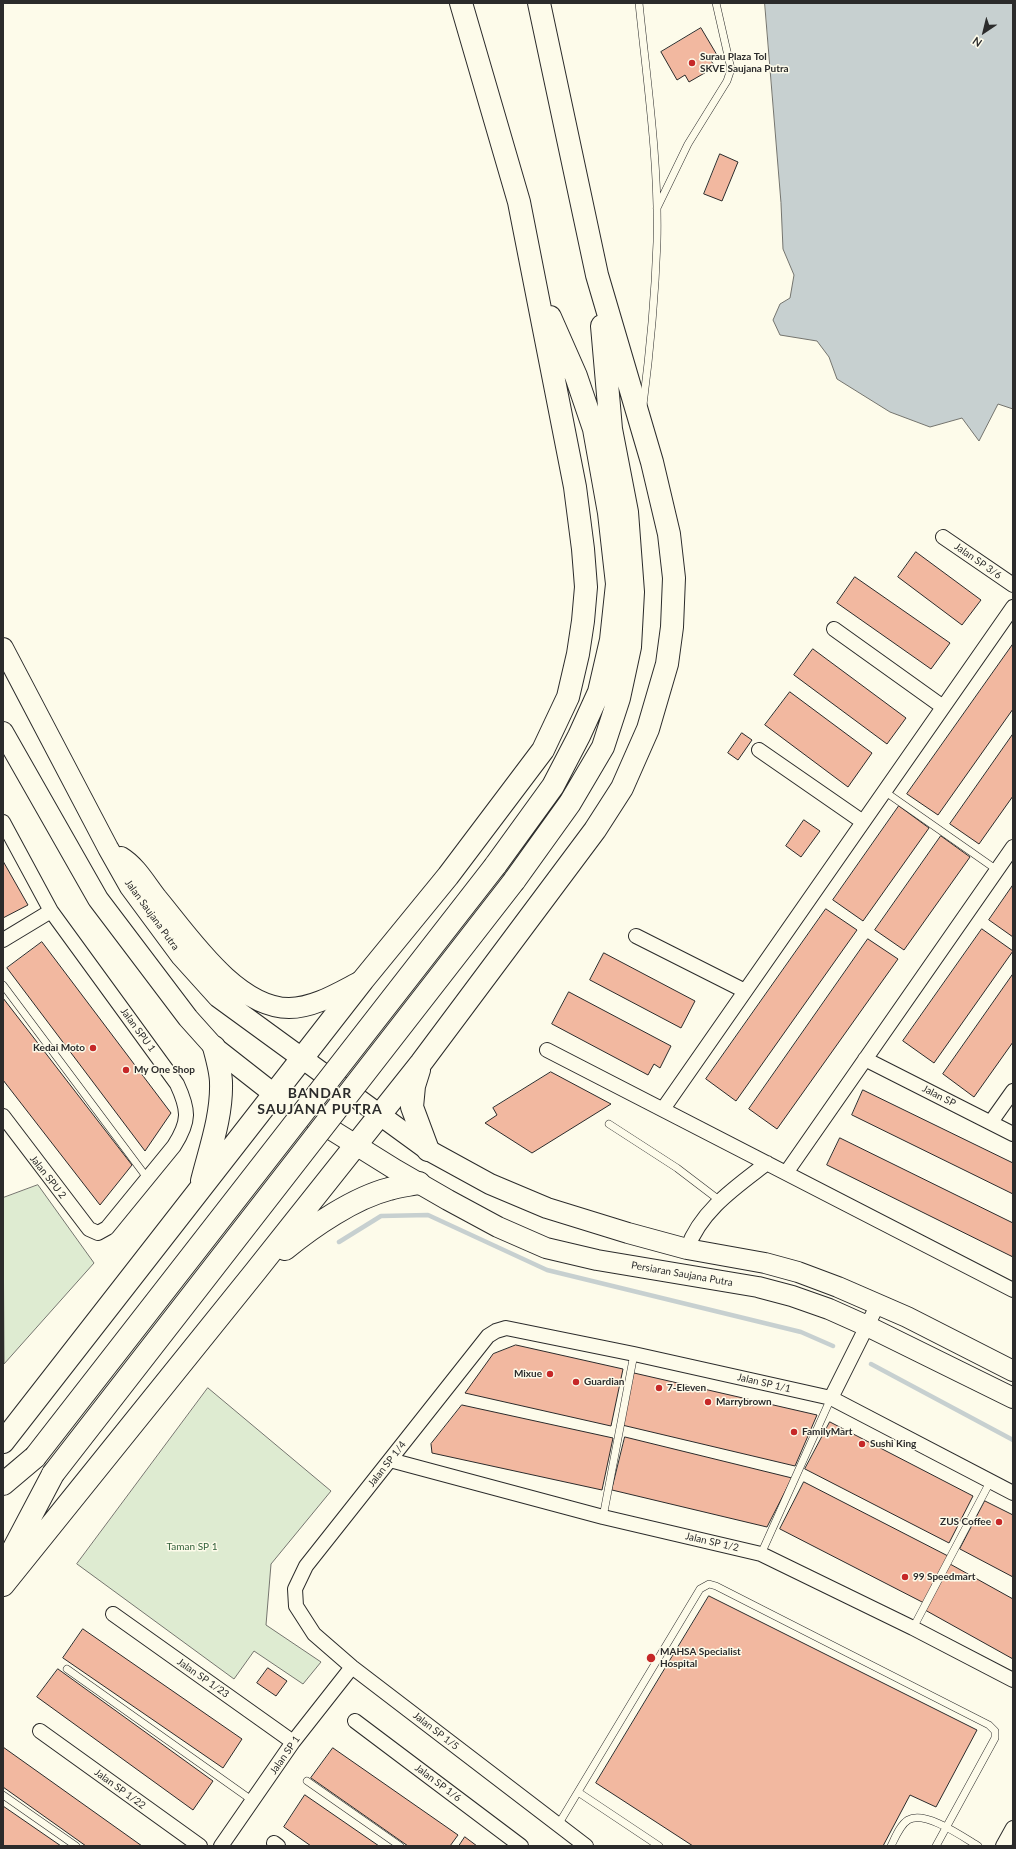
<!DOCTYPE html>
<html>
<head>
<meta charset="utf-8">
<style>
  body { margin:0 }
  #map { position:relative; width:1016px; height:1849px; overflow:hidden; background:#fdfbea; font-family:Lato,sans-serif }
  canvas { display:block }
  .frame { position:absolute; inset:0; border:4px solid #2b2b2b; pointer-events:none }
  .north { position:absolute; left:964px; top:12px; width:40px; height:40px; -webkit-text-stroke:3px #fdfbea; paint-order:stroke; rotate:215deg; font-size:11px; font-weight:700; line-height:16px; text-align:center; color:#2b2b2b }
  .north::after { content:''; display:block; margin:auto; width:14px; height:18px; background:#2b2b2b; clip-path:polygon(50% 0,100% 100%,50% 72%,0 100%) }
</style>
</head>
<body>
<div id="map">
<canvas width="1016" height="1849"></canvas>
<div class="frame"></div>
<div class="north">N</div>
</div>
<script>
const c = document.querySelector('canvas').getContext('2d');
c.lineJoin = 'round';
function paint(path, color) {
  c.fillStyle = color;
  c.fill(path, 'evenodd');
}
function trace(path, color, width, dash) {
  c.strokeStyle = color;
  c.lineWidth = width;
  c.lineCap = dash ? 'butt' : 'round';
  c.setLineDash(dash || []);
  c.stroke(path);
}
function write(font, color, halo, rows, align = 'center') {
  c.font = font + ' Lato,sans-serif';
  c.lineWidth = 3;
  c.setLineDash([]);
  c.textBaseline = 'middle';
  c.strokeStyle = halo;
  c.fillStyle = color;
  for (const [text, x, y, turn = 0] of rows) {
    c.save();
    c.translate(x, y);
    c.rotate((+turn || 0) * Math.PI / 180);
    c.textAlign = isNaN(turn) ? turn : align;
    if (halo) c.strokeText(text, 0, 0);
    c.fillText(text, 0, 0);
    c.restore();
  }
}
const green = new Path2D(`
  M38 1185 94 1263 4 1364 3 1198Z
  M208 1388 331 1491 271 1564 266 1625 321 1662 303 1684 254 1651 234 1679 77 1564Z`);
paint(green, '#deebd1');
trace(green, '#74746e', 1);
const water = new Path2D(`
  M765 3H1013V409L998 404 979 441 962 418 930 427 890 412 837 379 829 357 817 341 780 335 773 320 780 304 790 298 794 275 783 249 781 203Z`);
paint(water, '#c7d0d0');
trace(water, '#74746e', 1);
trace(new Path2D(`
  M339 1242 381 1216 428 1215 547 1270 801 1332 833 1346
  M871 1364 1013 1440`), '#c7d0d0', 4.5);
const building = new Path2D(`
  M701 28 717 55 710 59 715 67 689 82 685 75 677 80 661 52Z
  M720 154 738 162 722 201 704 194Z
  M916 552 981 600 962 625 898 577Z
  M855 577 950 643 931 669 837 603Z
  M1013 644V709L938 815 907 794Z
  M813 649 906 718 887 744 794 675Z
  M790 692 872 753 848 787 765 725Z
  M742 733 752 740 738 760 728 753Z
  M1013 734V796L979 844 950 824Z
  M899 806 929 828 863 921 833 900Z
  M804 820 820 831 801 857 786 846Z
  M941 836 970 857 904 950 875 930Z
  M3 861 28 905 3 918Z
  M1013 885V937L989 920Z
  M826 909 857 930 736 1101 706 1079Z
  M982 929 1013 951 934 1063 903 1041Z
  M868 939 898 959 777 1129 749 1109Z
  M42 942 171 1113 145 1151 7 968Z
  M604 953 695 1001 681 1028 590 980Z
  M1013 974V1042L974 1097 943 1074Z
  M569 992 671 1046 660 1068 654 1064 648 1075 552 1024Z
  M3 998 132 1165 100 1205 3 1080Z
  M551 1072 611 1104 532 1153 485 1123 497 1115 493 1108Z
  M863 1090 1013 1163V1194L852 1115Z
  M840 1138 1013 1223V1257L827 1165Z
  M516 1345 623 1369 611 1426 465 1393 493 1354Z
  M634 1373 817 1415 795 1466 622 1425Z
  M462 1405 613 1438 602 1490 432 1453 431 1444Z
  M830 1422 973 1496 949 1543 805 1469Z
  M625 1437 792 1478 767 1527 612 1490Z
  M804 1482 948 1556 924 1603 780 1529Z
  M985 1501 1013 1515V1577L960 1549Z
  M950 1564 1013 1599V1659L925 1610Z
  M709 1596 977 1730 936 1807 910 1795 883 1846H693L596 1783Z
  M83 1629 242 1739 223 1768 63 1658Z
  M268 1668 287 1681 276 1696 257 1683Z
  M58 1669 213 1781 193 1810 37 1697Z
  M3 1747 142 1846H86L3 1787Z
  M333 1748 458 1835 450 1846H408L311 1778Z
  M305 1795 379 1846H311L284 1827Z
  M3 1806 61 1846H3Z
  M465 1837 477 1846H459Z`);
paint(building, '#f2b8a0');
trace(building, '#2b2b2b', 1);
const lane = new Path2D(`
  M639 3C647 82 659 163 657 242 655 297 650 351 643 405
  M657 208 688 144 727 81 731 69 716 3
  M884 791 997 870
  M3 985 148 1179
  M609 1124 677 1168 719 1200
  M603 1517 634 1354
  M761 1554 831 1398
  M913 1628 990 1482
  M67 1669 253 1801
  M307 1781 400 1846
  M578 1792 659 1846
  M3 1795 76 1846
  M558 1825 700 1589 709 1584 716 1586 989 1725 995 1731V1738L936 1846
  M891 1846C895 1838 900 1825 908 1820 925 1810 963 1837 978 1846`);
const street = new Path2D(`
  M943 537 1013 585
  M834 629 943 707
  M759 750 863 822
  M3 822 51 911 177 1084C189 1110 190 1121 174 1146L107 1228 98 1233 89 1229 3 1116
  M636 936 745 991
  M3 940 51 911
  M547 1050 1013 1290
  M865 1059 1013 1134
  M663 1109 1013 607
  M991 1122 1013 1091
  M786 1173 1013 847
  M687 1249C701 1210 736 1187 767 1163
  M831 1398 878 1304
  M390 1460 603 1517 761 1554 913 1628 1013 1680
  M113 1614 293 1742
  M355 1721 521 1846
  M40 1731 200 1846
  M274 1843 278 1846
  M221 1846 293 1742 352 1667
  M586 1846 352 1667 314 1634 296 1606 295 1589 306 1566 488 1336 496 1331 506 1328 634 1354 831 1398 1013 1493
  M1003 1846 1013 1828`);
const secondary = new Path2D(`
  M3 648 108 848 130 887 181 956 218 997 428 1150 490 1184 547 1208 628 1233 687 1249 765 1263 798 1272 838 1287 907 1317 1013 1371
  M3 732 98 899 188 1018 214 1047 274 1094 396 1170 448 1200 498 1227 546 1248 597 1260 758 1287 792 1296 829 1309 867 1326 1013 1398
  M121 857C136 866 146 884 157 898 188 935 236 1008 289 1008 315 1008 341 991 363 980`);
const highway = new Path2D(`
  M495 866 553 786 579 736 599 692 611 640 617 584 609 513 594 429 576 376 550 317
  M514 881 570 803 603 747 619 698 630 647 633 592 627 512 611 429 602 326
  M419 1070 414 1086 412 1107 428 1150
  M202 1181C210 1149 222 1116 221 1083 221 1072 217 1058 214 1047
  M285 1249C313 1226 354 1198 389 1189 398 1186 409 1185 419 1183
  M3 1442 363 980 448 876 543 750 568 697 578 654 583 621 586 587 583 549 575 487 519 202 461 3
  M3 1484 35 1457
  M3 1569 53 1474
  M3 1585 255 1272 421 1063 595 830 622 788 648 729 667 664 672 627 674 578 669 534 652 462 597 275 539 3`);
trace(lane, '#2b2b2b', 8);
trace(street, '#2b2b2b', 16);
trace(secondary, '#2b2b2b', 22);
trace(highway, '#2b2b2b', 24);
trace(lane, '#fdfbea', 7);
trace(street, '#fdfbea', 14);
trace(secondary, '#fdfbea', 20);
trace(highway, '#fdfbea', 22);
const highwayBridge = new Path2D(`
  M35 1457 495 866
  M53 1474 514 881`);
trace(highwayBridge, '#2b2b2b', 24, []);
trace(highwayBridge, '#fdfbea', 22);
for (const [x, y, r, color] of [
  [692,63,4,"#c62828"],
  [93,1048,4,"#c62828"],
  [126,1070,4,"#c62828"],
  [550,1374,4,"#c62828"],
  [576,1382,4,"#c62828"],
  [659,1388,4,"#c62828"],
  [708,1402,4,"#c62828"],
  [794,1432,4,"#c62828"],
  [862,1444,4,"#c62828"],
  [999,1522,4,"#c62828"],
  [905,1577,4,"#c62828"],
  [651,1658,5,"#c62828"]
]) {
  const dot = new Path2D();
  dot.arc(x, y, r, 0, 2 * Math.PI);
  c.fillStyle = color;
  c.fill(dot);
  trace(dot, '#fdfbea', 1.5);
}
write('bold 10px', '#2b2b2b', '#fdfbea', [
  ["Surau Plaza Tol",700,57],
  ["SKVE Saujana Putra",700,69],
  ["Kedai Moto",85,1048,"right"],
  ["My One Shop",134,1070],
  ["Mixue",542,1374,"right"],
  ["Guardian",584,1382],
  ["7-Eleven",667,1388],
  ["Marrybrown",716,1402],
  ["FamilyMart",802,1432],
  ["Sushi King",870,1444],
  ["ZUS Coffee",991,1522,"right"],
  ["99 Speedmart",913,1577],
  ["MAHSA Specialist",660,1652],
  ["Hospital",660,1664]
], 'left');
write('10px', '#2b2b2b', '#fdfbea', [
  ["Jalan SP 3/6",978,561,35],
  ["Jalan Saujana Putra",152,915,54],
  ["Jalan SPU 1",138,1030,54],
  ["Jalan SP",939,1096,27],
  ["Jalan SPU 2",48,1177,52],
  ["Persiaran Saujana Putra",682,1274,10],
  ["Jalan SP 1/1",764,1383,13],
  ["Jalan SP 1/4",387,1464,-52],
  ["Jalan SP 1/2",712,1542,13],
  ["Jalan SP 1/23",203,1678,35],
  ["Jalan SP 1/5",436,1731,38],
  ["Jalan SP 1",285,1755,-55],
  ["Jalan SP 1/6",438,1783,37],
  ["Jalan SP 1/22",120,1789,36]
]);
write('10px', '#34623c', '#fdfbea', [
  ["Taman SP 1",192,1547]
]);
c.letterSpacing = '1px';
write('bold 14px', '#2b2b2b', '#fdfbea', [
  ["BANDAR",320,1093],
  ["SAUJANA PUTRA",320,1109]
]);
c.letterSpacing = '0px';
</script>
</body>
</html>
